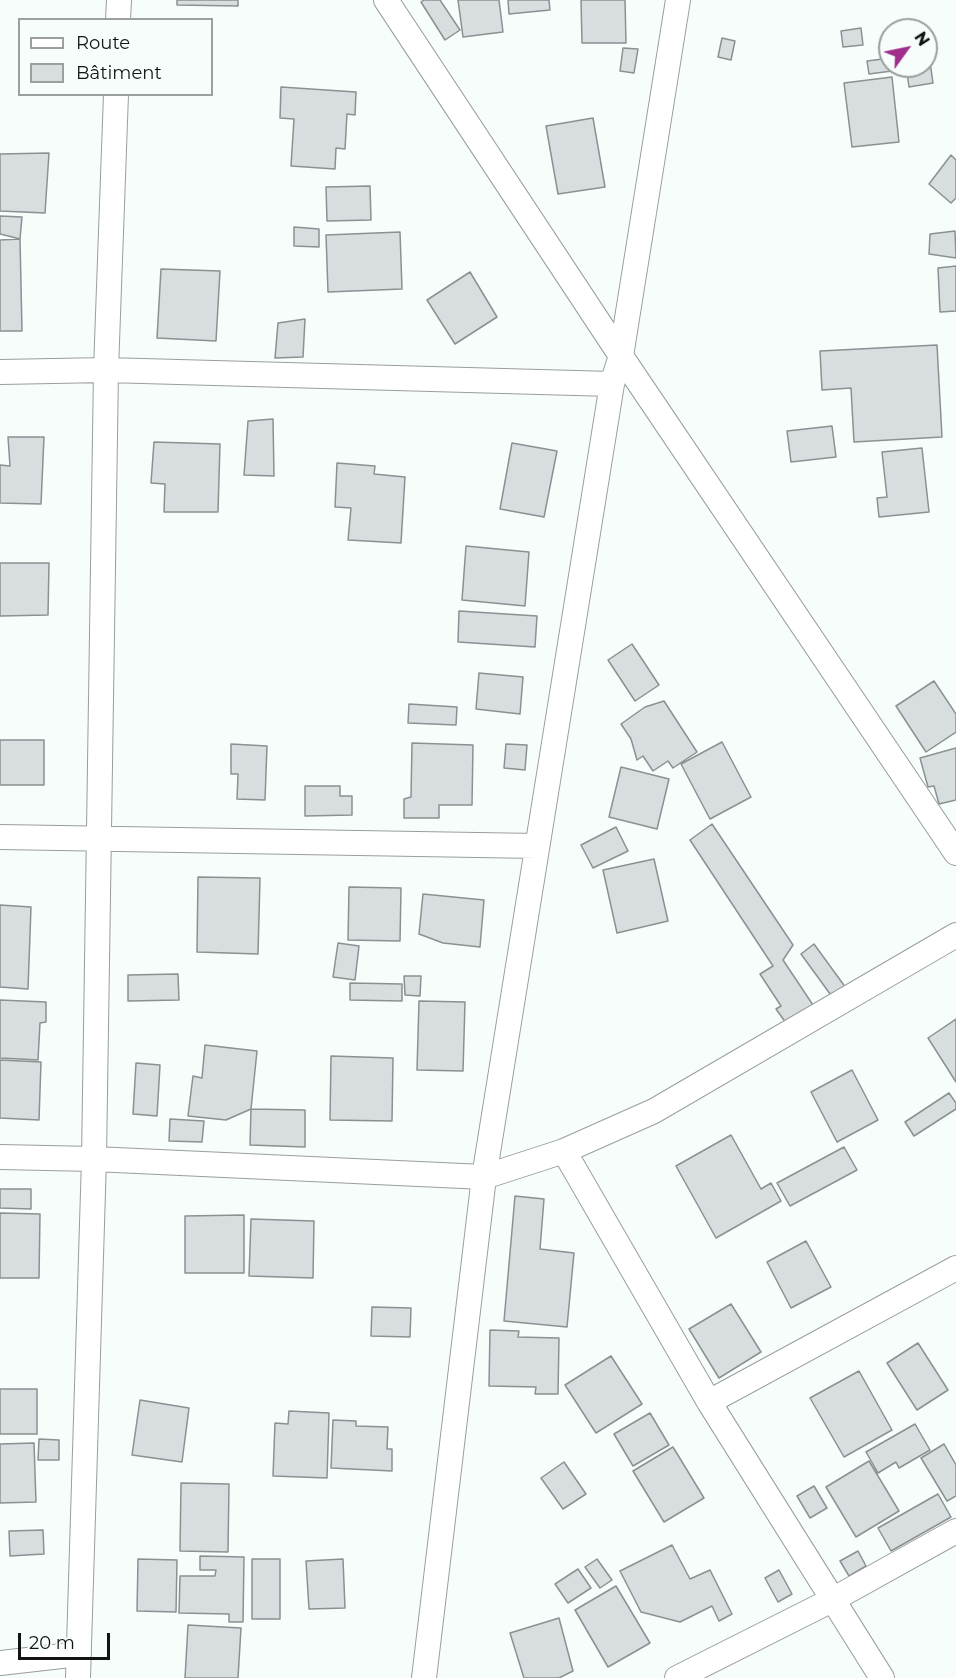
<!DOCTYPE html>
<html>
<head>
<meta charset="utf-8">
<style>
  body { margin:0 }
  #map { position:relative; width:956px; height:1678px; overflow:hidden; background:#f7fdfb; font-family:Montserrat,sans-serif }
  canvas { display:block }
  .legend { position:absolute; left:18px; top:18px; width:195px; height:78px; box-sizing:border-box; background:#f7fdfb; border:2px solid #9ba09e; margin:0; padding:8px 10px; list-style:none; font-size:18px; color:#121413 }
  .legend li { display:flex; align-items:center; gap:12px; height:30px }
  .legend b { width:30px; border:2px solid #9ba09e }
  .north { position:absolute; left:878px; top:18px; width:60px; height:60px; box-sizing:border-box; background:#f7fdfb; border:2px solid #9ba09e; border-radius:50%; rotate:57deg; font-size:16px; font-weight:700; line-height:24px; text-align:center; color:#121413 }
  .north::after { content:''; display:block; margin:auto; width:21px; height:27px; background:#a02f8b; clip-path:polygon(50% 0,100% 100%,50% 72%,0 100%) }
  .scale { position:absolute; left:18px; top:1633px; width:92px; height:27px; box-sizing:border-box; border:3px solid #121413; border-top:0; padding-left:8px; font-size:18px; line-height:21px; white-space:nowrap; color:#121413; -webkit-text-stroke:4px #f7fdfb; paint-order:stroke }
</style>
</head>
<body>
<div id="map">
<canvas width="956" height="1678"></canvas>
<ul class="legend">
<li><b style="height:8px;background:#fff"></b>Route</li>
<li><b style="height:16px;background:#d8dedf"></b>Bâtiment</li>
</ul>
<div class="north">N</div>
<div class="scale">20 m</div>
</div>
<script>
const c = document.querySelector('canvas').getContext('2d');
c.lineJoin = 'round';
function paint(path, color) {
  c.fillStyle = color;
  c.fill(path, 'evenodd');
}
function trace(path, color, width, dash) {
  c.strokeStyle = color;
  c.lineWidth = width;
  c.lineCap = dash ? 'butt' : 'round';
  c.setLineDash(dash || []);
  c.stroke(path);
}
const building = new Path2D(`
  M177 0H238V6L177 5Z
  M424 0H440L460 30 445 40 421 2Z
  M458 0H499L503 32 463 37Z
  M508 0H549L550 10 509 14Z
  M581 0H625L626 43H582Z
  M861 28 863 45 843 47 841 31Z
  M722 38 735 41 731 60 718 57Z
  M623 48 638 49 634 73 620 71Z
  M926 48H928L933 83 909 87 906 66H926Z
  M890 58 892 71 869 74 867 61Z
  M892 77 899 142 852 147 844 83Z
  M281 87 356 92 355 115 347 114 345 149 336 148 335 169 291 166 294 119 280 118Z
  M593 118 605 187 558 194 546 126Z
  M49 153 45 213 0 211V154Z
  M951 155 956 160V198L951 203 929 184Z
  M370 186 371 220 327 221 326 187Z
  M0 216 22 217 20 239 0 234Z
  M294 227 319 229V247L294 246Z
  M955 231 956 258 929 254 930 234Z
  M400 232 402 289 328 292 326 235Z
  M20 239 22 331H0V240Z
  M956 266V311L940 312 938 268Z
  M161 269 220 271 216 341 157 338Z
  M470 272 497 317 455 344 427 300Z
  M305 319 303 357 275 358 278 323Z
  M937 345 942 437 854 442 851 388 822 390 820 351Z
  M273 419 274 476 244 475 248 421Z
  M832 426 836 457 791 462 787 431Z
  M8 437H44L41 504 0 503V465L10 466Z
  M154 442 220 444 218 512H164L165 484 151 483Z
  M512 443 557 451 544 517 500 509Z
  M922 448 929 512 879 517 877 498 887 497 882 452Z
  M337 463 375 466 374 474 405 477 401 543 348 540 351 508 335 507Z
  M466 546 529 552 525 606 462 600Z
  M0 563H49L48 615 0 616Z
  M459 611 537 616 535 647 458 642Z
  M632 644 659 685 635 701 608 660Z
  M479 673 523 677 520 714 476 709Z
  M934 681 956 714V732L926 752 896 706Z
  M664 701 697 752 673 768 668 761 653 771 643 756 637 760 631 739 621 724 645 707Z
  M409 704 457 707 456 725 408 723Z
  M0 740H44V785H0Z
  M722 742 751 797 710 819 681 764Z
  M412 743 473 745 472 805H439V818H404V799L411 797Z
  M231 744 267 746 265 800 237 799 238 774H231Z
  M506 744 527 745 525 770 504 768Z
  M956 748V800L939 804 934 786 928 787 920 758Z
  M621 767 669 779 657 829 609 817Z
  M305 786H340V796H352V815L305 816Z
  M712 824 793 945 783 960 813 1005 786 1023 776 1009 781 1006 760 974 773 966 690 840Z
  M616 827 628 851 593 868 581 845Z
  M654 859 668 921 617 933 603 870Z
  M198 877 260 878 258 954 197 952Z
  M349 887 401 888 400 941 348 940Z
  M423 894 484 900 480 947 443 943 419 934Z
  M0 905 31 907 28 989 0 987Z
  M338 943 359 946 355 980 333 977Z
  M814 944 846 988 833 998 801 954Z
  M178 974 179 1000 128 1001V975Z
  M404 976H421L420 996 405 995Z
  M350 983 402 984V1001L350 1000Z
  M0 1000 46 1002V1022L40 1023 38 1060 0 1058Z
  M419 1001 465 1002 463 1071 417 1070Z
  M956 1019V1082L928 1038Z
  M205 1045 257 1051 251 1109 226 1120 188 1116 193 1076 202 1078Z
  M331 1056 393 1058 392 1121 330 1120Z
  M0 1060 41 1062 39 1120 0 1118Z
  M136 1063 160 1065 157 1116 133 1114Z
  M852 1070 878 1120 837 1142 811 1092Z
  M949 1093 956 1103V1109L914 1136 905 1122Z
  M251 1109 305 1110V1147L250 1145Z
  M170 1119 204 1121 202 1142 169 1141Z
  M731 1135 761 1189 771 1183 781 1201 716 1238 676 1166Z
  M844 1147 857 1170 790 1206 777 1183Z
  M0 1189H31V1209L0 1208Z
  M515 1196 544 1199 540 1249 574 1253 567 1327 504 1321Z
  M0 1213 40 1214 39 1278H0Z
  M244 1215V1273H185V1216Z
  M251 1219 314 1221 313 1278 249 1276Z
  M806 1241 831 1287 791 1308 767 1262Z
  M731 1304 761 1352 719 1378 689 1329Z
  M372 1307 411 1308 410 1337 371 1336Z
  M490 1330 519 1331 518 1337 559 1338 558 1394H535L536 1387 489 1386Z
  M918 1343 948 1390 917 1410 887 1363Z
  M611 1356 642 1404 596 1433 565 1385Z
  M859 1371 892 1430 844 1457 810 1398Z
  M0 1389H37V1434H0Z
  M140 1400 189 1408 182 1462 132 1455Z
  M289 1411 329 1413 327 1478 273 1476 275 1423 288 1424Z
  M650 1413 669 1445 633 1466 614 1434Z
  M333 1420 356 1421V1426L388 1427 387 1449H392V1471L331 1468Z
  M915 1424 930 1450 899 1468 896 1462 878 1473 866 1452Z
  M39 1439 59 1440V1460H38Z
  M34 1443 36 1502 0 1503V1444Z
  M944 1444 956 1465V1496L947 1501 921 1458Z
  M673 1447 704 1498 664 1522 633 1471Z
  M869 1461 899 1511 856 1537 826 1487Z
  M564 1462 586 1494 563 1509 541 1478Z
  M181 1483 229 1484 228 1552 180 1551Z
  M814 1486 827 1508 810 1518 797 1496Z
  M938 1494 951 1517 891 1551 878 1528Z
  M43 1530 44 1554 10 1556 9 1531Z
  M672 1545 690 1579 710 1570 732 1614 719 1621 712 1606 680 1622 641 1612 620 1571Z
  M858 1551 866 1566 849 1576 840 1561Z
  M200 1556 244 1557 243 1622H229V1614L179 1613 180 1576H215L216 1570H200Z
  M138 1559 177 1560 176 1612 137 1611Z
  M252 1559H280V1619H252Z
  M343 1559 345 1608 309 1609 306 1561Z
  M597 1559 612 1580 600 1588 585 1567Z
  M578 1569 591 1588 568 1603 555 1584Z
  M779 1570 792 1594 778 1602 765 1578Z
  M616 1586 650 1643 608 1667 575 1610Z
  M559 1618 573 1671 559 1678H524L510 1633Z
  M188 1625 241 1628 238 1678H185Z`);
paint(building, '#d8dedf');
trace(building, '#8b9091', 1.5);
const minor = new Path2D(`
  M386 0 621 356 956 853
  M118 20 119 0
  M0 372 106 370 612 384
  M0 837 537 846
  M564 1151 709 1402 882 1678
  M0 1157 94 1159 484 1177 564 1151 654 1111 956 935
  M709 1402 956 1268
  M0 1663 79 1654
  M78 1678 94 1159 106 370 116 94
  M424 1678 484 1177 612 384 621 356 678 0
  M677 1678 832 1600 956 1531`);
trace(minor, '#999e9d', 26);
trace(minor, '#fff', 24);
</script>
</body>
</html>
